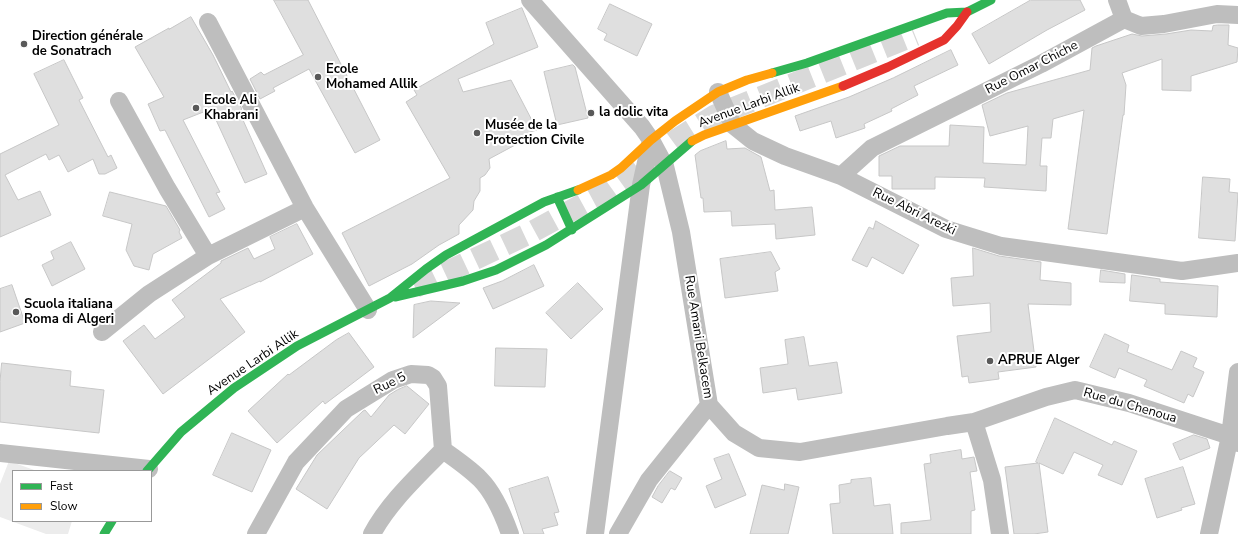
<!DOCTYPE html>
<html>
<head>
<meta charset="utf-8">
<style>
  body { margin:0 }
  #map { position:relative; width:1238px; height:534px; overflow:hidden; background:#fff; font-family:"Nunito Sans",sans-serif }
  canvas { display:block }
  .legend { position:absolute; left:12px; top:470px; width:140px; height:52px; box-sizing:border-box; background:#fff; border:1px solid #999; margin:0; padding:5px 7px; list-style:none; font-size:12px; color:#000 }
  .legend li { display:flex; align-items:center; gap:8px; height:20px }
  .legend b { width:20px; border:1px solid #999 }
</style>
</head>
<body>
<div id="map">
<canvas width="1238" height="534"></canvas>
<ul class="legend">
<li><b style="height:5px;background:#30b455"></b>Fast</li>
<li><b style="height:5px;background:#ff9f0a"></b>Slow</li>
</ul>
</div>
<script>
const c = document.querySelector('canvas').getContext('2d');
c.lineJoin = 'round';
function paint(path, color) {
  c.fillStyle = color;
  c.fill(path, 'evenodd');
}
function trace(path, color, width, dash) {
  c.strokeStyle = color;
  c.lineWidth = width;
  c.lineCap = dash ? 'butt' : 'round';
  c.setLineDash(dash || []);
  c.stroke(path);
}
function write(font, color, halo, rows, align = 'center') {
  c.font = font + ' "Nunito Sans",sans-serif';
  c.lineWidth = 4;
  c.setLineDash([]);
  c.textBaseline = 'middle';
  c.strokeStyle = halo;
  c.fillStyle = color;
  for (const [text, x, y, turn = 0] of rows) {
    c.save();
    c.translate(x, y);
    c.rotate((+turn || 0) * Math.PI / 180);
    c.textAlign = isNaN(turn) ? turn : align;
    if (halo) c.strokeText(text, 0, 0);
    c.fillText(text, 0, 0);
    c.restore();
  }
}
paint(new Path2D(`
  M9 461 37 471H13V521H72L68 534H46L0 517V484Z`), '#ececec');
const building = new Path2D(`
  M274 0H308L380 140 355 153 309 69 273 88 275 91 260 99 250 79 261 72 264 75 303 55Z
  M1031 0H1080L1085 10 1047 30 989 64 972 34Z
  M610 4 652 24 637 56 604 40 607 34 598 29Z
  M522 8 538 47 458 79 463 92 511 80 537 130 530 132 532 136 489 159 490 168 485 175 480 178V191L474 201 473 210 459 225V234L439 245 412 264 369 286 342 233 450 178 406 102 417 95 414 90 494 44 486 23Z
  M191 17 213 55 231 92 232 91 242 109 239 111 267 174 245 183 211 109 183 120 220 192 216 193 225 209 209 217 165 130 160 131 148 104 164 97 135 47 169 28V29Z
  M1218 25H1229L1228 45 1238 48 1237 62 1191 76V91L1162 90V59L1122 73 1126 85 1124 115H1123L1107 234 1068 229 1084 110 1053 119 1051 138H1042L1040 166H1047L1046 191 984 187 985 178 935 177V189H892V176H879V156L900 146H949L950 125 984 127 983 163 1026 165 1028 126 990 136 982 105 1007 93 1090 70 1092 48 1096 46 1132 34 1142 36 1166 34 1191 30 1212 31 1213 26Z
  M951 50 958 65 914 86 918 95 891 109 892 111 864 124 865 128 836 138 831 121 800 131 795 116 849 97 893 78Z
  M64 60 83 98 79 100 108 157 111 155 117 168 105 174H99L93 159 68 172 59 155 49 160 46 154 5 175 18 200 40 191 51 215 0 237V154L59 125 34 74Z
  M573 65 575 67 588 118 557 125 544 72Z
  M726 141 727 149 745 148 761 157 770 191 774 190 775 210 812 207 815 235 776 239 775 224 732 226 731 211 704 212 703 198H701L695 155 700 151Z
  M1203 177 1230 179 1229 192 1238 193 1235 241 1199 238Z
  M110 192 166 206 180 230 179 232 182 238 153 254 149 270 134 266 126 250 132 224 103 216Z
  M876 221 919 245 903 274 872 257 867 267 852 260 869 227 873 229Z
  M297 224 313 254 260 282V281L220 299 245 332 163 394 123 341 144 325 155 339 185 317 172 300 221 263V261L248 248 254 259 275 249 270 237Z
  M71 242 85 269 52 286 42 265 54 259 51 252Z
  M973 248 999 256 1041 262 1040 280 1071 283V305L1028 304 1036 367 998 372 999 379 969 383 968 376 962 377 957 336 991 332 990 303 953 306 951 278 973 276Z
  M771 252 780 269 775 272 778 291 725 298 720 259Z
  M534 265 544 286 493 309 483 288 502 281Z
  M1101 270 1125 274V283L1100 282Z
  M1132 275 1160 279V282L1218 286 1217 317 1165 314V304L1130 301Z
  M578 283 603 309 571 339 546 313Z
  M12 285 25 323 0 332V289Z
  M431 301 460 303 413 338 414 305Z
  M349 333 374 367 325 404 323 401 277 443 248 411 288 374 289 375 336 340Z
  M1105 334 1129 345 1127 352 1172 370 1181 351 1197 358 1193 367 1204 372 1193 397 1188 394 1184 403 1144 386 1147 380 1119 368 1115 378 1090 367Z
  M804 337 809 366 837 362 842 393 798 400 796 388 763 393 760 368 788 364 785 340Z
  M496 348 547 349 545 387 495 386Z
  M2 363 71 371 70 386 104 390 99 433 0 422V382Z
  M407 386 429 404 405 434 394 425 359 458 327 509 296 489 317 455 363 411 365 410 371 417 389 395 397 390Z
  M1055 418 1112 445 1114 441 1137 451 1122 485 1098 475 1103 465 1074 452 1063 474 1039 463 1048 532 1034 534H1014L1005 467 1038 463 1036 462Z
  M232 433 271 450 252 492 213 475Z
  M1194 435 1207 439 1210 448 1180 460 1173 444Z
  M961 450 962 459 974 457 977 471 970 472 975 510 971 511V534H901V523L931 520 924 464 931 463 930 455Z
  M729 454 746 495 715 508 706 486 722 479 714 459Z
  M1183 467 1195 504 1181 508 1182 510 1157 518 1145 479Z
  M670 471 682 478 675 490 671 488 662 503 652 497 658 486Z
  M548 477 559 512 554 513 558 525 542 529 544 534H524L509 489Z
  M871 478 874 506 890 504 893 534H833L830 504 840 503 839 485 851 483V480Z
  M785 484 799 487 788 534H750L762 485 784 490Z`);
paint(building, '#dfdfdf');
trace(building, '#c7c7c7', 1);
trace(new Path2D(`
  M415 287 530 233 602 194 679 138 714 116 915 35`), '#d9d9d9', 22, [22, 11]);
trace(new Path2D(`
  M530 0 642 127 651 140 665 166 681 232 709 405 734 433 759 448 800 452 947 426 974 422 1046 397 1075 390 1129 403 1230 436 1238 443
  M1117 0 1124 19
  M208 22 305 208 368 310
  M718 92 733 125 753 141 785 156 841 176 946 229 1001 246 1182 271 1238 263
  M119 101 167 188 208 256
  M841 176 872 148 1041 64 1124 19 1141 26 1164 24 1217 14 1238 15
  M102 332 149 294 208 256 305 208
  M974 422 992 480 1000 534
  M0 453 149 469
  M256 534 296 462 346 409 393 380 411 374 428 375 433 378 438 386 443 450C456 459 469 468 480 479 493 492 504 517 510 534
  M372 534C389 502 418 476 443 450
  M595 534 641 185 651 140
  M618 534 649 480 709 405
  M1209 534 1230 436 1238 372`), '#bebebe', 18);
trace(new Path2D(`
  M772 73 807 63 947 13 967 12 991 0
  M557 197 572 230
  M395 297 463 281 496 270 546 245 641 185 692 141
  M147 471 181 432 234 388 297 346 390 298 426 269 446 255 544 202 578 190
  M104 534 112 521`), '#30b455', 9);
trace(new Path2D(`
  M692 141 704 135 843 86
  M578 190 611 175 621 168 651 140 675 121 718 92 747 80 772 73`), '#ff9f0a', 9);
trace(new Path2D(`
  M843 86 888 67 944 40 957 26 967 12`), '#e5322d', 9);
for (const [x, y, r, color] of [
  [24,44,4,"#595959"],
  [318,77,4,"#595959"],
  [196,108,4,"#595959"],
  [591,113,4,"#595959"],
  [477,133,4,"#595959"],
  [16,312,4,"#595959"],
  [990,361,4,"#595959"]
]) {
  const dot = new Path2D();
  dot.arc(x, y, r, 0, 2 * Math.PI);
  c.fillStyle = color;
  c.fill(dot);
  trace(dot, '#fff', 1.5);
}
write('bold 13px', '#000', '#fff', [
  ["Direction générale",32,37],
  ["de Sonatrach",32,52],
  ["Ecole",326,70],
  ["Mohamed Allik",326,85],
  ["Ecole Ali",204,101],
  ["Khabrani",204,116],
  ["la dolic vita",599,113],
  ["Musée de la",485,126],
  ["Protection Civile",485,141],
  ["Scuola italiana",24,305],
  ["Roma di Algeri",24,320],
  ["APRUE Alger",998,361]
], 'left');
write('13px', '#000', '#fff', [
  ["Rue Omar Chiche",1032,68,-27],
  ["Avenue Larbi Allik",749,106,-20],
  ["Rue Abri Arezki",914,212,26],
  ["Rue Amani Belkacem",698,337,81],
  ["Avenue Larbi Allik",253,363,-34],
  ["Rue 5",390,384,-26],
  ["Rue du Chenoua",1130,406,16]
]);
</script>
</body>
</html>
